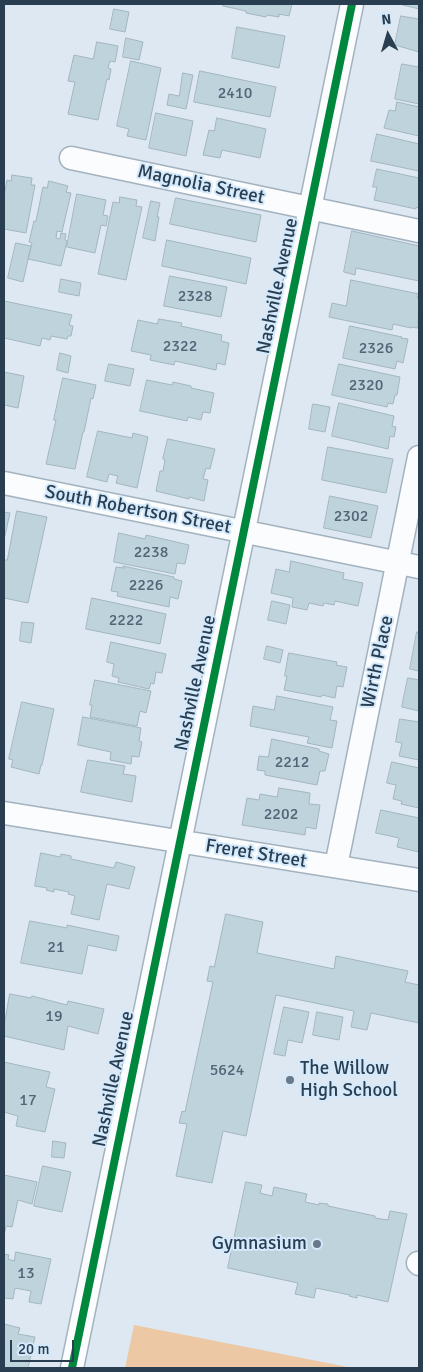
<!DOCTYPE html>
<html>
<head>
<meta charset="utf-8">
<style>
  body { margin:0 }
  #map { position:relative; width:423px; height:1372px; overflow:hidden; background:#dde8f2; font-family:Signika,sans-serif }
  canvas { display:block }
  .frame { position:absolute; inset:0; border:5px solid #293f51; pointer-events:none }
  .north { position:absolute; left:363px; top:10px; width:50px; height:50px; -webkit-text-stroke:4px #d4e9fb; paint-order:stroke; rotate:354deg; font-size:14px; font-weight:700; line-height:20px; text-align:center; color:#293f51 }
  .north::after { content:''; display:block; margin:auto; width:18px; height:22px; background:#293f51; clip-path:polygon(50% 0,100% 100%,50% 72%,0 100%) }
  .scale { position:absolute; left:10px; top:1340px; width:64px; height:22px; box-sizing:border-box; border:2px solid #293f51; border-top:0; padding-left:6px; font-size:15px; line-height:18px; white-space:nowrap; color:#293f51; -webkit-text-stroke:4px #d4e9fb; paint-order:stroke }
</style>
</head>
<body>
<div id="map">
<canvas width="423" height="1372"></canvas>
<div class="frame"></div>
<div class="north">N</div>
<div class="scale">20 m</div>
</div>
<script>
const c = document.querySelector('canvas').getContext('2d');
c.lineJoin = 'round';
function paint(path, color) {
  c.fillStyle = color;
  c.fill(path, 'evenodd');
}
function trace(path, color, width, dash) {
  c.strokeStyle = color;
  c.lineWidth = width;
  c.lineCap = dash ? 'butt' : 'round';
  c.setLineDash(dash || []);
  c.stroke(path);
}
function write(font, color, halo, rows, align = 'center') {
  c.font = font + ' Signika,sans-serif';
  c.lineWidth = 4;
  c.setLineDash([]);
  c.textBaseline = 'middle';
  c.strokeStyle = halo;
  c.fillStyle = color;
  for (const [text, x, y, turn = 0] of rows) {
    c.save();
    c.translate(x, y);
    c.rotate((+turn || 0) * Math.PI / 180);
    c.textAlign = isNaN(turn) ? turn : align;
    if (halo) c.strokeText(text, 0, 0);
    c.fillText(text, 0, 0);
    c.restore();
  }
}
paint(new Path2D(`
  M134 1325 353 1368H125Z`), '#ecc8a5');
const building = new Path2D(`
  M224 4H292L289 16 279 14V17L267 15 266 17 246 13V11L223 6Z
  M404 4H419V9L403 5Z
  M114 9 129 12 125 32 110 29Z
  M401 16 419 19V52L395 45Z
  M237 27 285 36 279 68 232 58Z
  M126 38 143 42 139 60 123 57Z
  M97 42 118 46 115 62 110 61 108 68 111 69 109 80 107 79 98 120 68 114 75 82 68 81 74 55 93 59Z
  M131 61 161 68 146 140 127 136 129 129 117 126Z
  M402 64 419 67V104L395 99Z
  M200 71 276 87 270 117 194 102Z
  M183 73 193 75 186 109 167 105 169 94 179 96Z
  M397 102 419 107V136L384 128 389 110 395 111Z
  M156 113 193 121 186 156 149 148Z
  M217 118 266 129 260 158 222 150 220 158 203 155 209 130 214 131Z
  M377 134 419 144V171L371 161Z
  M377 169 419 178V208L416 207V209L374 200 377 187H373Z
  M12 175 32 178 31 185H35L26 233 4 229V196L7 180 11 181Z
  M49 181 68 186 66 192 71 193 62 232 57 231 56 238 60 239 61 233 66 234 65 240 67 241 61 266 28 259 32 243 29 242 34 221H36L43 187 47 188Z
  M77 194 106 200 103 215 108 216 106 226 101 225 95 253 67 247Z
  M120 197 137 200 136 206 142 207 126 280 98 274 113 202 119 203Z
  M176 198 261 215 256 242 170 224Z
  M151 201 160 203 157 217H159L155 241 143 238Z
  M352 231 419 246V281L356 268 355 275 344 272Z
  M167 240 251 258 246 284 162 266Z
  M16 243 31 246 23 282 8 278Z
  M170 276 227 287 221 317 164 306Z
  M61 279 81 283 79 296 59 292Z
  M351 280 419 294 417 298 419 299 418 328 411 327V328L393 324 392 330 329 317 332 303 346 306Z
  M4 301 72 315 69 325 73 326 71 336H68L67 339 51 336 50 340 42 338 40 346 4 338Z
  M159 319 182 323 181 326 222 335 221 341 229 343 225 365 217 363 216 370 175 361 174 365 150 360 151 355 131 351 138 320 157 324Z
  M350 326 402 337 401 338 408 339 403 363 397 361 395 369 343 358Z
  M60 353 71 356 68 373 57 370Z
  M109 364 134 369 130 386 105 381Z
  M339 364 400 377 397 395H395L393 404 388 403 387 407 332 395Z
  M4 372 24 376 18 408 4 405Z
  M63 378 96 385 93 399 91 398 84 432H83L75 469 46 464 56 420H54Z
  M147 380 172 385 173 382 191 386V388L214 393 210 413 203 412 201 420 188 417 187 421 140 411Z
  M339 403 394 416 392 426 396 427 394 437 390 436 388 449 332 436Z
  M313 404 330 407 325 432 309 429Z
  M98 431 132 438 133 433 148 437 137 488 116 483 118 476 109 474 107 482 87 477Z
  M168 439 215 449 210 469 206 468 203 479 208 480 204 501 189 497V499L156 491 160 471H163L165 460 163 459Z
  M328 447 393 459 386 493 322 480Z
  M330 496 378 506 371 538 324 528Z
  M17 511 47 517 28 603 4 598V560H7Z
  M4 512 10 513 4 540Z
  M119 533 145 539 146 535 189 545 185 564 177 563 175 574 114 562Z
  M291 561 344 573 343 579 363 583 358 606 335 601 334 605 324 603 323 606 309 603 307 610 292 607 293 598 271 593 276 569 289 572Z
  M123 566 174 577V579L182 581 178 599 170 597 169 607 117 596 118 592 111 591 116 567 124 568Z
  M92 598 166 614 160 644 86 629Z
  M272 601 290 605 286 624 268 620Z
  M22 622 34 623 31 643 20 641Z
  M417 632 419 633V671L410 669Z
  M111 642 166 654 162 673 156 672 154 684 151 683 149 689 118 682 119 678 112 676 114 664 107 662Z
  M267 646 283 650 280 663 264 659Z
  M289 653 337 662 336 665 347 667 343 687 337 686 335 698 322 695 321 697 284 690 287 676H285Z
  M408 678 419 680V713V711L402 707Z
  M95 680 151 691 146 713 140 711 137 726 90 717 92 705H90Z
  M277 696 333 707 330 720 337 721 332 748 307 743 309 737 250 726 253 706 274 710Z
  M22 702 54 709 42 765H41L39 774 11 767 13 760 9 759Z
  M83 717 141 728 139 741 142 742 139 757 132 756 131 764 110 760 111 752 78 745Z
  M400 719 419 722V760L399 756 402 743 396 742Z
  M272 739 319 749V751L329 754 325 771H320L317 785 265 775V771L257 770 259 756 268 757Z
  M88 760 125 766 123 774 136 776 132 802 81 792Z
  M392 762 419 768V808L401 804 402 801 393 799 396 785 387 783Z
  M279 788 310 793 309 804 320 805 316 829 306 827 305 835 242 825 247 798 259 800 260 794 277 797Z
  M381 810 419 818V852L397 847 399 838 376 833Z
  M41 853 60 857 61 854 71 856V859L114 868 116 862 135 867 129 889 107 884 99 920 71 914 75 896 68 894 69 892 54 889V892L46 890 47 888 35 886Z
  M226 914 263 922 257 953 334 969 336 956 408 971 405 982 419 985V1023L371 1013 367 1030 351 1027 354 1011 276 995 246 1136 223 1131 212 1183 176 1176 187 1124 179 1123 182 1111 185 1112 213 982 207 981 210 966 214 967Z
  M30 921 67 928V925L119 936 116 951 88 945 82 974 21 963Z
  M10 994 31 998 32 996 67 1005 68 1001 104 1009 98 1034 68 1026 64 1050 4 1036V1027Z
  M284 1007 309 1012 302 1043 288 1040 285 1056 274 1054Z
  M317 1012 343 1017 339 1040 313 1035Z
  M4 1062 50 1072 46 1087 55 1089 45 1132 16 1126 18 1116 4 1112Z
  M53 1141 66 1143 64 1158 52 1157Z
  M43 1166 71 1172 62 1212 34 1206Z
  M4 1175 37 1182 32 1204 18 1200 12 1227 6 1226 4 1236Z
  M246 1182 262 1185 260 1193 272 1196 274 1187 307 1194 305 1202 319 1205V1203L328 1204V1206L375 1216V1218L388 1220 390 1211 407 1214 388 1302 357 1295V1298L349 1296 350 1295 316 1288 314 1298 295 1294 298 1283 228 1268Z
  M16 1252 51 1259 41 1304 29 1302 31 1291 15 1288 13 1299 4 1298V1254L9 1255 8 1259 14 1261Z
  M4 1324 20 1328 18 1334 35 1337 28 1368H4Z`);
paint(building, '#bfd3dd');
trace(building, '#a3b6c0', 1);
const minor = new Path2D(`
  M71 158 419 231
  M4 483 419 567
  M4 813 419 880
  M336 866 419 457
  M418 1263 419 1264
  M72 1368 352 4`);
trace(minor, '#a3b2be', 25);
trace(minor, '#fafcfd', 22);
trace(new Path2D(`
  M72 1368 352 4`), '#00873e', 8);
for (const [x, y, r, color] of [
  [290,1080,5,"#687a89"],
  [317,1244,5,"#687a89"]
]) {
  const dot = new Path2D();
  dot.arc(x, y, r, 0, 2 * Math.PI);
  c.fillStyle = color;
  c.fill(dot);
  trace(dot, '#d4e9fb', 2);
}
write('16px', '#506676', null, [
  ["2410",235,94],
  ["2328",195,297],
  ["2322",180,347],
  ["2326",376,349],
  ["2320",366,386],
  ["2302",351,517],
  ["2238",151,553],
  ["2226",146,586],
  ["2222",126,621],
  ["2212",292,763],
  ["2202",281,815],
  ["21",56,948],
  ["19",54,1017],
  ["5624",227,1071],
  ["17",28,1101],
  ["13",26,1274]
]);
write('19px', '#293f51', '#d4e9fb', [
  ["Magnolia Street",201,185,12],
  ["Nashville Avenue",278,286,-78],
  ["South Robertson Street",138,510,11],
  ["Wirth Place",378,662,-78],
  ["Nashville Avenue",196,683,-78],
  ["Freret Street",256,854,9],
  ["Nashville Avenue",114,1079,-78]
]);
write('19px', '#293f51', '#d4e9fb', [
  ["The Willow",300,1069],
  ["High School",300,1091],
  ["Gymnasium",307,1244,"right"]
], 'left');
</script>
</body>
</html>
